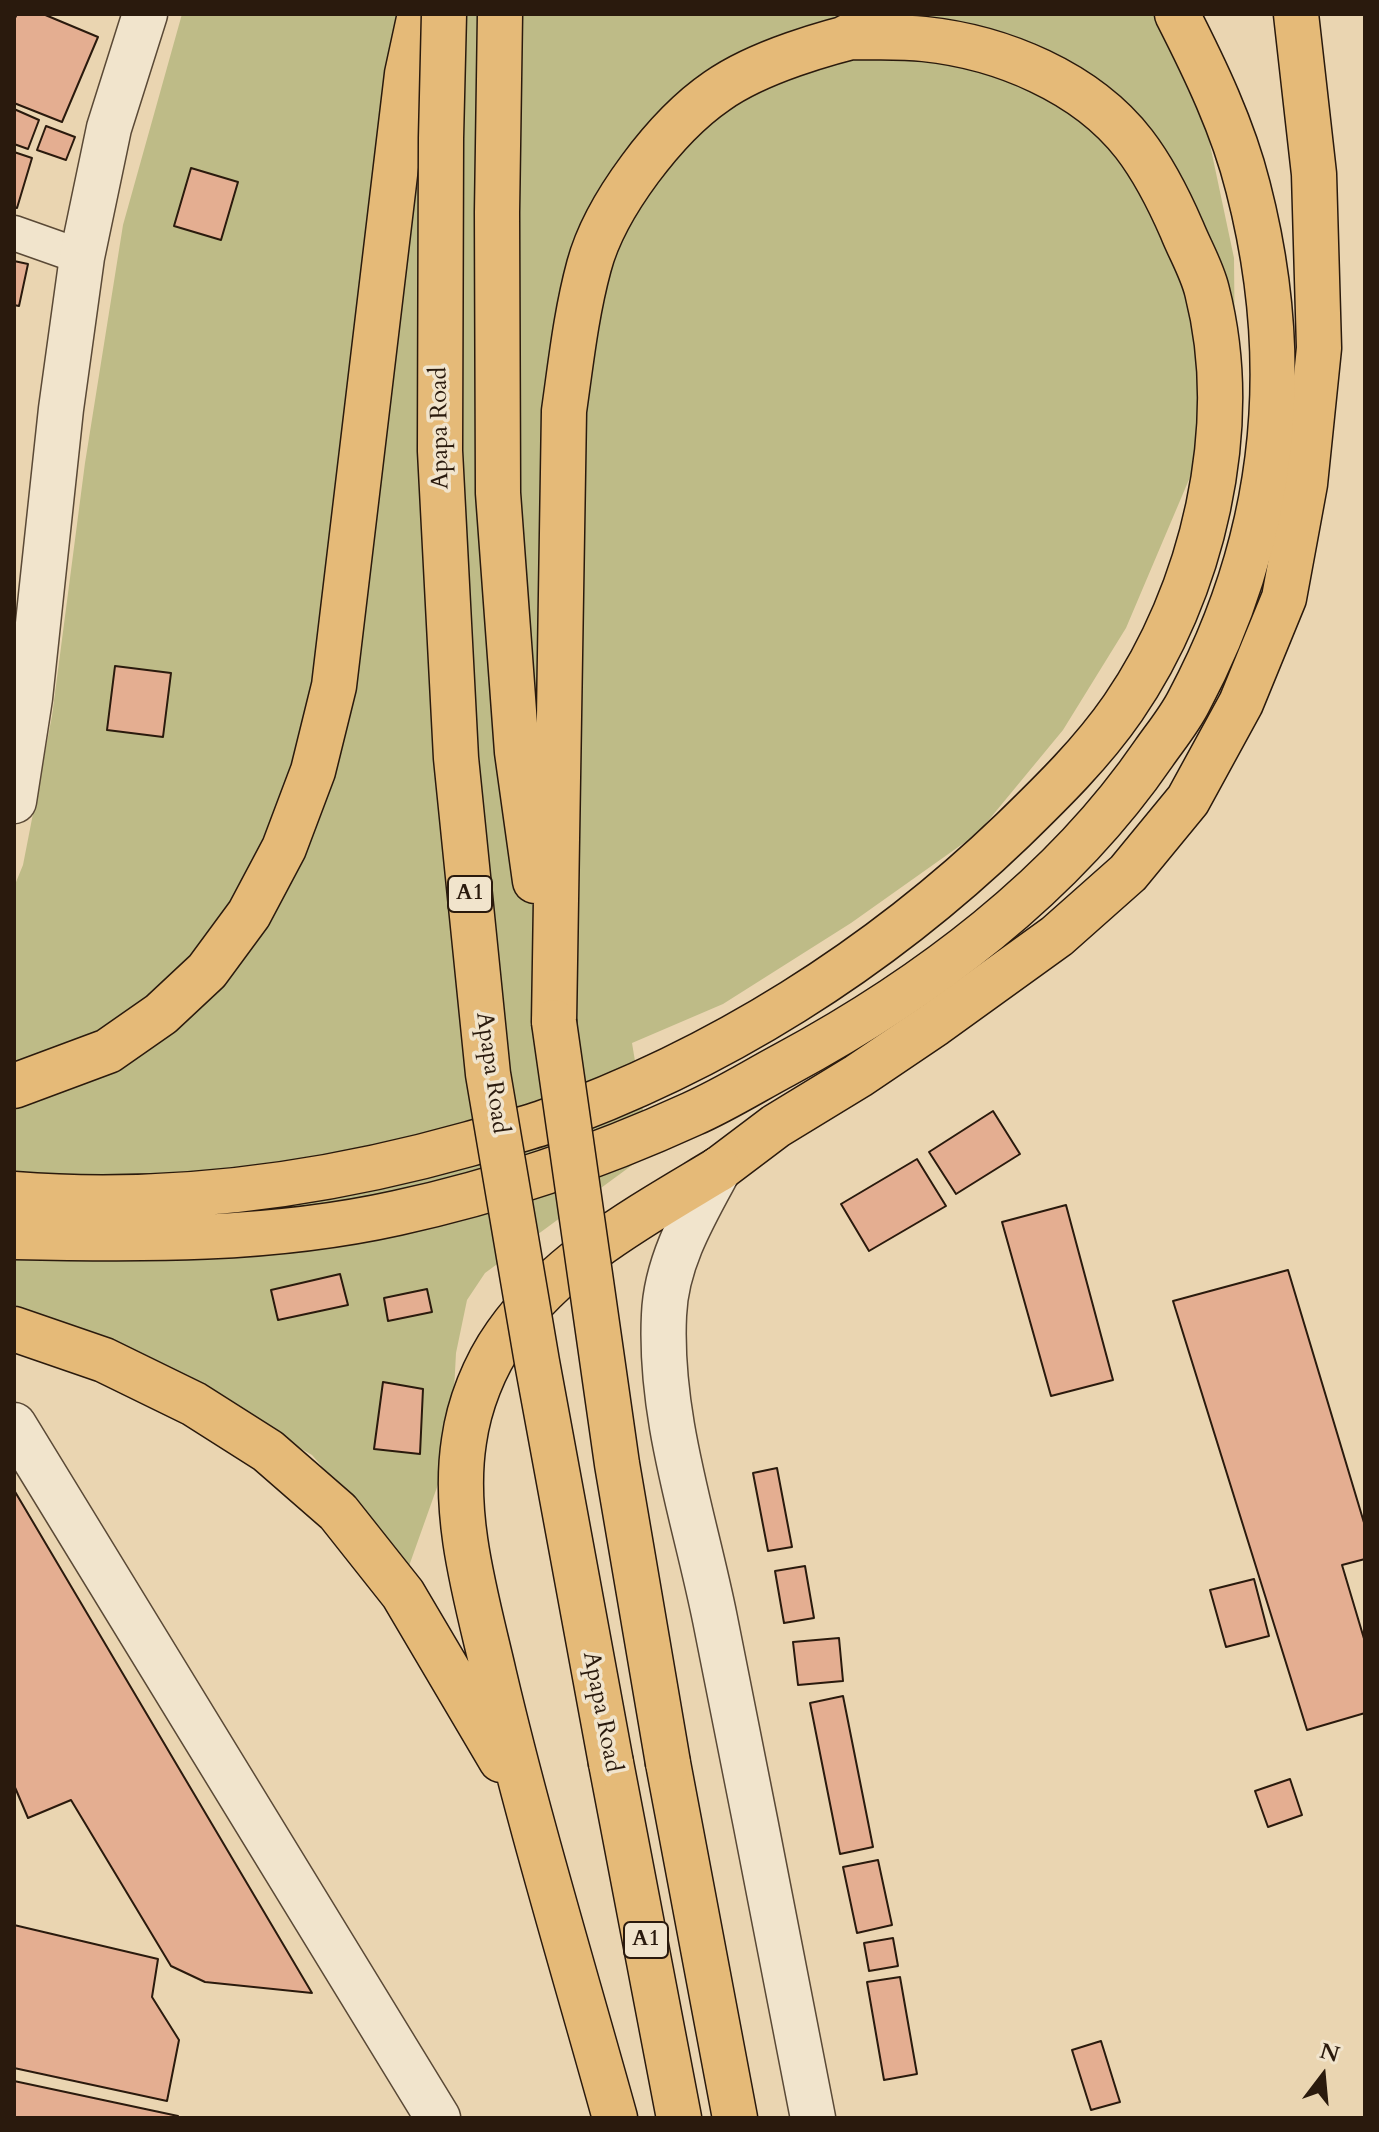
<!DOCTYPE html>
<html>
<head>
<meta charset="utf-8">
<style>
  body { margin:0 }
  #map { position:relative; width:1379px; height:2132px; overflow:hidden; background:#ead5b1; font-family:Cardo,serif }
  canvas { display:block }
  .frame { position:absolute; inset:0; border:16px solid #2a1a0d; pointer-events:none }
  .north { position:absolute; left:1283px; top:2036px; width:80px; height:80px; -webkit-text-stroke:6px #f1e4cc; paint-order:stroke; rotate:16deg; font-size:22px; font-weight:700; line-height:32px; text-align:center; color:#2a1a0d }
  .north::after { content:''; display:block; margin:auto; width:28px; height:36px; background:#2a1a0d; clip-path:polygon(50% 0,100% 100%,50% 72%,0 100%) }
</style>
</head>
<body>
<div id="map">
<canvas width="1379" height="2132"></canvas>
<div class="frame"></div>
<div class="north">N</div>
</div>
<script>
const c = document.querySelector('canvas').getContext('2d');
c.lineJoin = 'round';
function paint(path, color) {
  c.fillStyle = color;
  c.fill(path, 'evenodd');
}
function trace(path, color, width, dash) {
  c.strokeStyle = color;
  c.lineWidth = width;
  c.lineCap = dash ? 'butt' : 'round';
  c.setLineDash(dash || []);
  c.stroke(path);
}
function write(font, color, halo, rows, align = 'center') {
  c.font = font + ' Cardo,serif';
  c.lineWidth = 7;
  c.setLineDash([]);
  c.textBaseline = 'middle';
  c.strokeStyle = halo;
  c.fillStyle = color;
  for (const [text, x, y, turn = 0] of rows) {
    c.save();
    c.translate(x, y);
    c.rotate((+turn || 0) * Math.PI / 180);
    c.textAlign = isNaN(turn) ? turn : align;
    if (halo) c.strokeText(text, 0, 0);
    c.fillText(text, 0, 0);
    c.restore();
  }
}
paint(new Path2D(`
  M182 14H1163L1205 121 1234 258 1235 371 1126 628 1063 730 978 833 851 923 723 1004 632 1043 650 1152 485 1273 467 1300 456 1353 451 1448 409 1566 312 1455 127 1348 14 1307V887L23 865 52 716 85 463 123 225Z`), '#bebb87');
const building = new Path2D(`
  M17 14H43L98 37 62 122 14 103V20Z
  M14 109 39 120 28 149 14 144Z
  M46 126 75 137 66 160 37 150Z
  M14 152 32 158 17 208 14 207Z
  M191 168 238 182 221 240 174 226Z
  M14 261 28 264 19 306 14 305Z
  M115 666 171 673 163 737 107 730Z
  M993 1111 1020 1154 956 1194 929 1152Z
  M917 1159 946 1206 869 1251 841 1204Z
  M1066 1205 1113 1380 1051 1396 1002 1222Z
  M1288 1270 1365 1526V1559L1342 1565 1365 1642V1713L1307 1730 1173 1301Z
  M340 1274 348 1305 278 1320 271 1290Z
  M427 1289 432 1312 388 1321 384 1298Z
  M383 1382 423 1389 420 1454 374 1449Z
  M777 1468 792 1547 768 1551 753 1473Z
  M14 1490 312 1993 205 1982 171 1966 71 1800 28 1818 14 1785Z
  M805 1566 814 1618 784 1623 775 1571Z
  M1254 1579 1269 1636 1226 1647 1210 1590Z
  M839 1638 843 1681 798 1685 793 1642Z
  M843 1696 873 1847 840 1854 810 1703Z
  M1290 1779 1302 1815 1268 1827 1255 1791Z
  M878 1860 892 1925 857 1933 843 1867Z
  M14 1925 158 1959 152 1997 179 2040 167 2101 14 2068Z
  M893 1938 898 1966 869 1971 864 1943Z
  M900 1977 917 2074 884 2080 867 1982Z
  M1101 2041 1120 2102 1091 2110 1072 2050Z
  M14 2081 178 2116V2118H14Z`);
paint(building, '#e4ae91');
trace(building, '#2a1a0d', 2);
const minor = new Path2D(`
  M14 233 82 257`);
const tertiary = new Path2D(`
  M14 801 30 698 61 409 82 257 109 128 145 14
  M719 1169C694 1215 666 1262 664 1315 659 1418 695 1519 715 1619 749 1785 780 1952 813 2118
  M14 1425 438 2118`);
const primary = new Path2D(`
  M719 1169 776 1126 858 1076 935 1024 1057 936 1128 873 1188 800 1241 703 1284 598 1305 484 1319 348 1314 174 1296 14`);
const motorway = new Path2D(`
  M500 14 497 212 498 493 517 752 535 881
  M554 1022 564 411C571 362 576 314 589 266 605 206 666 126 717 91 758 62 827 42 876 31
  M14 1086 108 1051 161 1014 207 971 249 914 284 848 313 771 334 686 407 74 420 14
  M14 1194C168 1206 320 1186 469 1144 493 1137 518 1131 542 1123 718 1061 879 959 1013 830 1052 792 1092 753 1123 708 1203 592 1242 428 1207 291 1202 270 1190 250 1182 230 1169 200 1154 170 1134 144 1086 82 1001 47 924 39 899 36 872 38 847 37
  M14 1237C142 1240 271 1241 397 1213 498 1191 598 1157 692 1114 724 1100 754 1081 784 1065 925 989 1063 886 1154 753 1166 736 1180 719 1189 701 1276 538 1294 365 1248 187 1233 127 1205 69 1177 14
  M14 1329 104 1360 194 1404 268 1451 338 1512 403 1594 501 1760
  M611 1763 679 2118
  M668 1763 735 2118
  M615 2118C574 1970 529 1823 494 1674 477 1600 452 1518 464 1441 469 1405 484 1366 506 1335 559 1260 641 1216 719 1169`);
trace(minor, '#5a4936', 37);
trace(tertiary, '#5a4936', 47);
trace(primary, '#2a1a0d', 47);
trace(motorway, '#2a1a0d', 47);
trace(minor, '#f1e4cc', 34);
trace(tertiary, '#f1e4cc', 44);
trace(primary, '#e5ba78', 44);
trace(motorway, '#e5ba78', 44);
const motorwayBridge = new Path2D(`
  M444 14 441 138 440 451 456 758 488 1074 537 1362 611 1763
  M554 1022 617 1464 668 1763`);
trace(motorwayBridge, '#2a1a0d', 47, []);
trace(motorwayBridge, '#e5ba78', 44);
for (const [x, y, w] of [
  [470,894,44],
  [646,1940,44]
]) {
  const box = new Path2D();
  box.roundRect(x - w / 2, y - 18, w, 36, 6);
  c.fillStyle = '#f1e4cc';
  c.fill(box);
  trace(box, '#2a1a0d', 2);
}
write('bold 22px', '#2a1a0d', null, [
  ["A1",470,894],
  ["A1",646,1940]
]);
write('24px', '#2a1a0d', '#f1e4cc', [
  ["Apapa Road",441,428,-91],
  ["Apapa Road",491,1073,82],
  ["Apapa Road",601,1712,79]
]);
</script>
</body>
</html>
